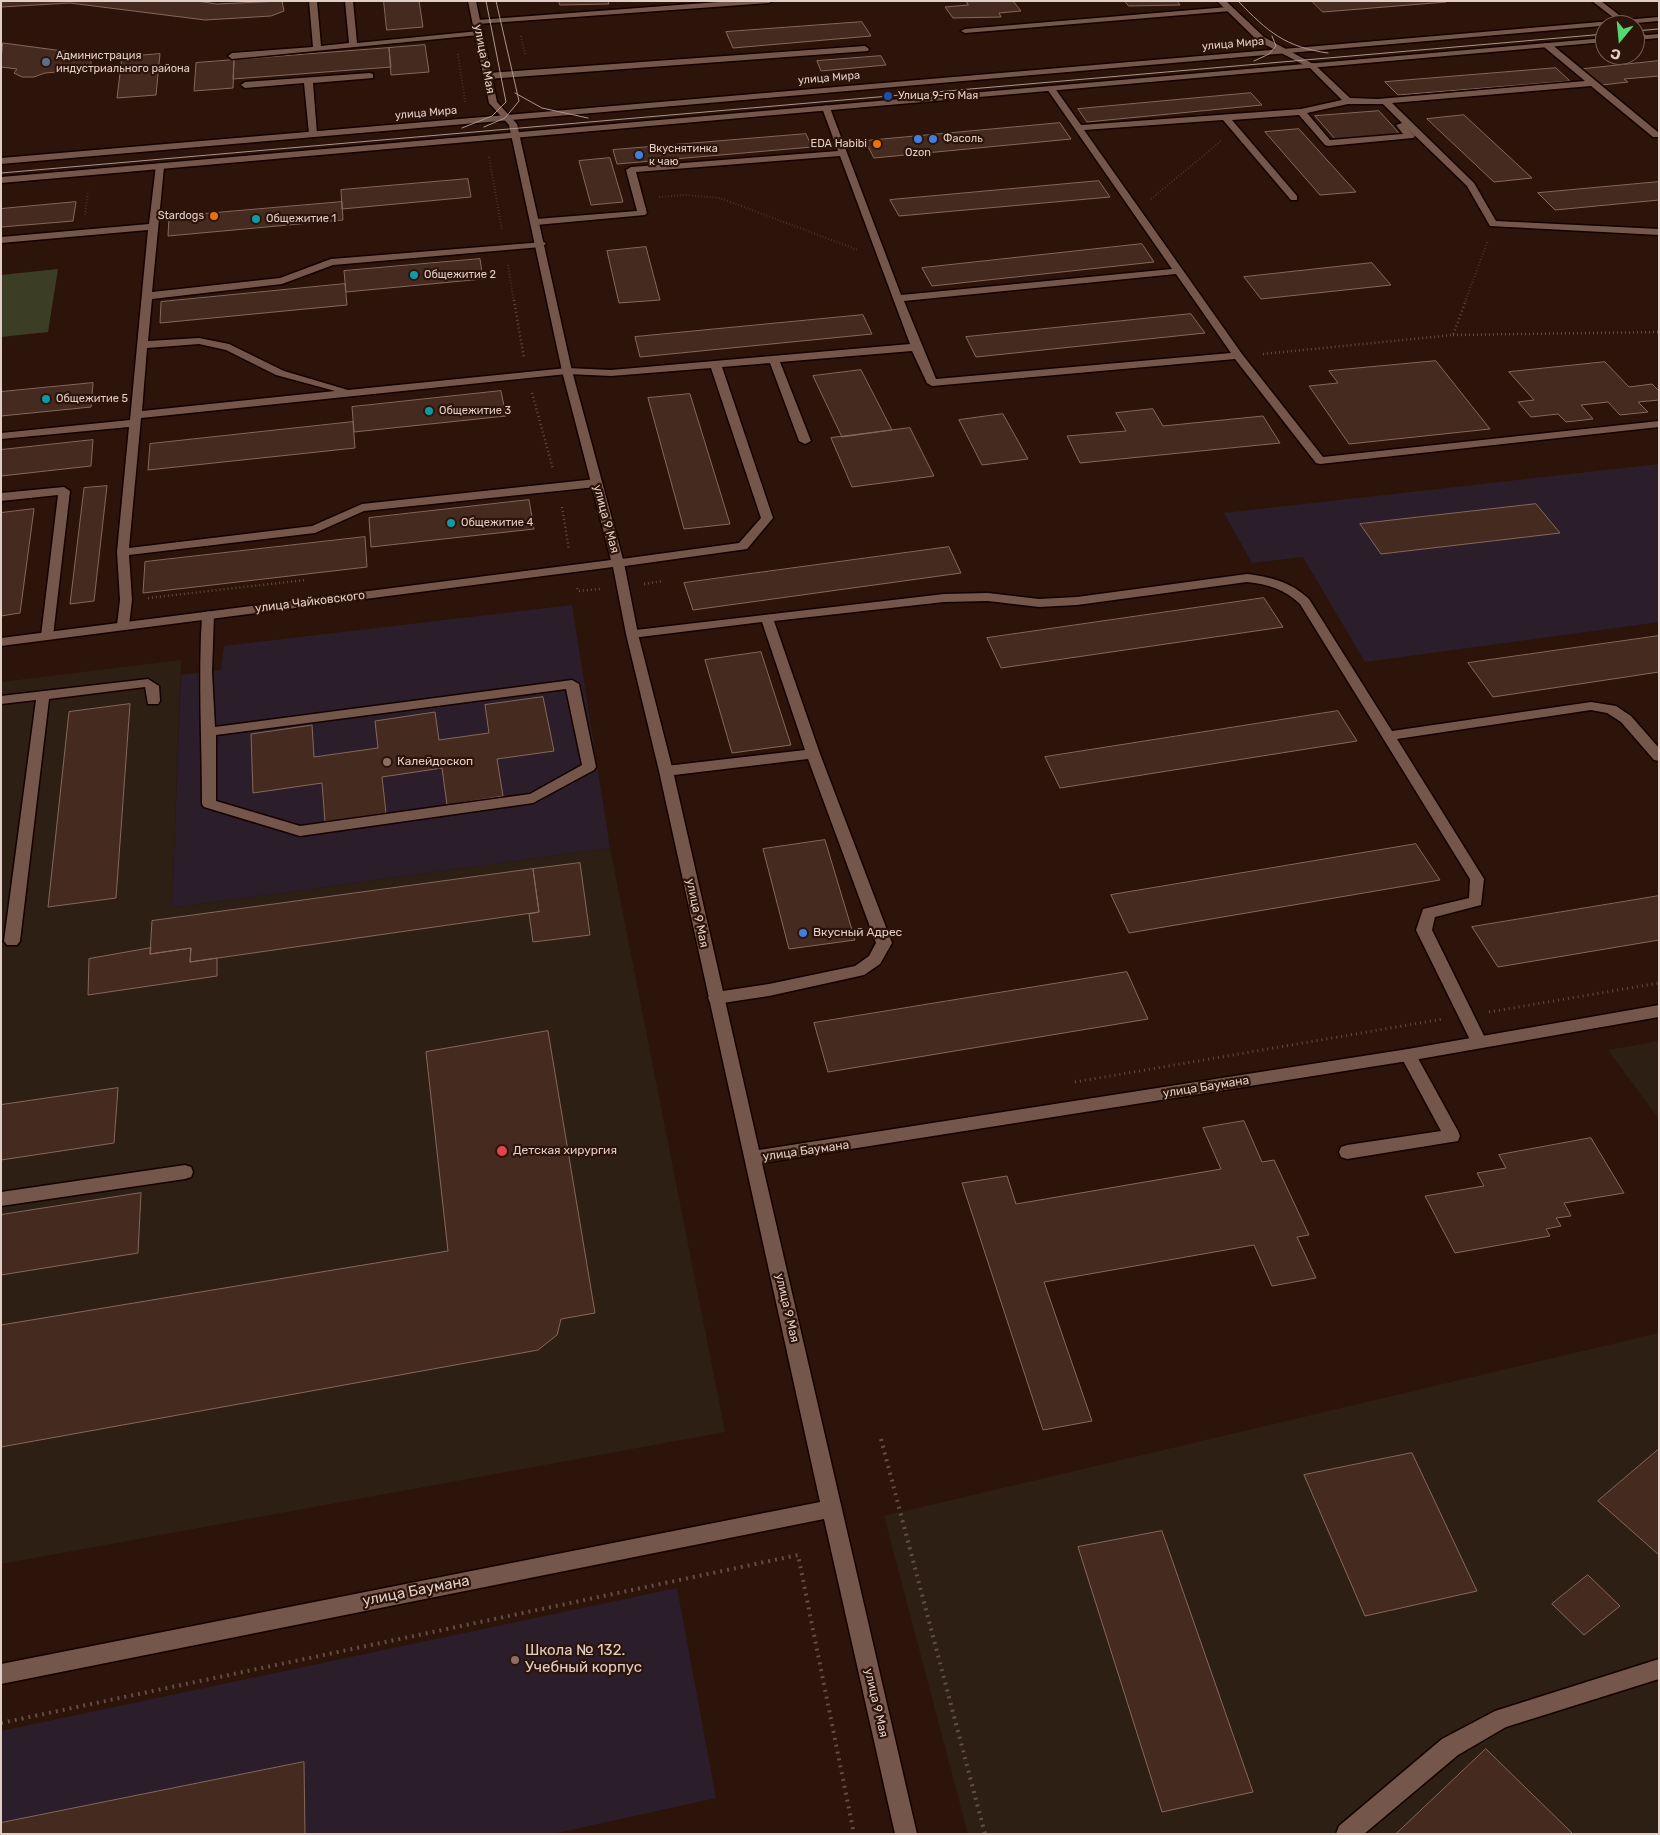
<!DOCTYPE html>
<html>
<head>
<meta charset="utf-8">
<style>
  body { margin:0 }
  #map { position:relative; width:1660px; height:1835px; overflow:hidden; background:#2d140a; font-family:Rubik,sans-serif }
  canvas { display:block }
  .frame { position:absolute; inset:0; border:2px solid #e0cec7; pointer-events:none }
  .north { position:absolute; left:1595px; top:15px; width:50px; height:50px; box-sizing:border-box; background:#2d140a; border:1px solid #755e56; border-radius:50%; rotate:197deg; font-size:14px; font-weight:700; line-height:20px; text-align:center; color:#e0cec7 }
  .north::after { content:''; display:block; margin:auto; width:18px; height:22px; background:#56d671; clip-path:polygon(50% 0,100% 100%,50% 72%,0 100%) }
</style>
</head>
<body>
<div id="map">
<canvas width="1660" height="1835"></canvas>
<div class="frame"></div>
<div class="north">С</div>
</div>
<script>
const c = document.querySelector('canvas').getContext('2d');
c.lineJoin = 'round';
function paint(path, color) {
  c.fillStyle = color;
  c.fill(path, 'evenodd');
}
function trace(path, color, width, dash) {
  c.strokeStyle = color;
  c.lineWidth = width;
  c.lineCap = dash ? 'butt' : 'round';
  c.setLineDash(dash || []);
  c.stroke(path);
}
function write(font, color, halo, rows, align = 'center') {
  c.font = font + ' Rubik,sans-serif';
  c.lineWidth = 4.5;
  c.setLineDash([]);
  c.textBaseline = 'middle';
  c.strokeStyle = halo;
  c.fillStyle = color;
  for (const [text, x, y, turn = 0] of rows) {
    c.save();
    c.translate(x, y);
    c.rotate((+turn || 0) * Math.PI / 180);
    c.textAlign = isNaN(turn) ? turn : align;
    if (halo) c.strokeText(text, 0, 0);
    c.fillText(text, 0, 0);
    c.restore();
  }
}
paint(new Path2D(`
  M1659 464V622L1365 662 1303 557 1252 563 1224 513Z
  M572 605 610 848 172 908 181 675 221 670 224 646Z
  M677 1588 716 1798 552 1834H1V1731Z`), '#2b1e2a');
paint(new Path2D(`
  M181 660 172 908 610 848 725 1432 1 1564V682Z
  M1659 1041V1119L1608 1050Z
  M1659 1333V1834H968L884 1516Z`), '#2e1f14');
paint(new Path2D(`
  M58 269 48 332 1 337V275Z`), '#3b3e24');
const building = new Path2D(`
  M1 1H198L216 4 282 1 284 11 271 16 205 20 70 3 1 7Z
  M384 1H419L423 27 387 30Z
  M559 1H608L609 4 560 5Z
  M966 1H1013L1021 11 999 13 1001 17 953 18 945 7 968 5Z
  M1125 1H1177L1180 5 1129 6Z
  M1312 1H1445L1446 2 1323 12Z
  M862 22 871 36 733 48 726 32Z
  M3 43 71 52V57L91 56V69L45 73 34 77H22L14 73 17 69 1 67Z
  M425 45 429 72 391 75 389 48Z
  M389 48 391 67 233 79 234 60Z
  M160 54 156 95 117 98 122 57Z
  M881 56 886 65 821 71 817 61Z
  M234 60 233 88 194 91 196 63Z
  M1659 61V76L1624 79 1628 82 1602 85 1583 69Z
  M1556 68 1570 81 1398 95 1385 82Z
  M1251 93 1262 105 1087 122 1078 109Z
  M1379 111 1400 134 1335 139 1315 116Z
  M1464 115 1532 178 1494 182 1427 119Z
  M1060 123 1071 139 874 158 865 141Z
  M1299 129 1356 192 1320 195 1265 132Z
  M806 134 812 147 617 164 613 150Z
  M610 158 623 202 591 205 579 161Z
  M468 179 471 197 342 209 341 190Z
  M1099 181 1110 197 899 216 890 200Z
  M1659 182V200L1555 210 1538 193Z
  M76 202 73 221 1 227V209Z
  M342 202 343 220 168 236 169 217Z
  M1142 244 1154 262 932 286 922 268Z
  M646 247 660 300 619 303 607 251Z
  M480 259 483 279 346 292 344 271Z
  M1372 263 1391 285 1261 299 1244 277Z
  M345 284 347 305 160 323 161 302Z
  M1191 314 1205 333 976 357 966 337Z
  M863 315 872 334 640 357 635 337Z
  M1436 361 1490 429 1349 444 1309 386 1338 383 1329 371Z
  M1605 362 1629 387 1652 384 1659 391V400L1638 402 1648 412 1620 415 1608 402 1581 405 1593 419 1566 422 1558 414 1531 417 1518 402 1534 400 1509 372Z
  M861 370 892 430 842 437 813 376Z
  M93 383 91 407 1 416V392Z
  M501 391 506 416 354 432 352 407Z
  M690 394 730 524 684 529 648 398Z
  M1153 409 1163 426 1263 416 1280 443 1080 463 1067 436 1126 431 1116 413Z
  M1003 414 1028 459 982 465 959 420Z
  M353 422 355 448 148 470 150 444Z
  M910 428 934 476 852 487 831 438Z
  M93 440 91 466 1 476V450Z
  M107 486 94 601 70 604 84 488Z
  M529 500 534 529 371 547 369 518Z
  M1536 504 1560 533 1381 554 1360 524Z
  M34 509 20 613 1 616V513Z
  M365 537 367 567 143 593 145 562Z
  M949 547 961 573 693 610 684 583Z
  M1264 598 1283 627 1001 668 987 638Z
  M1659 636V672L1493 697 1468 663Z
  M761 652 791 745 732 753 705 660Z
  M543 697 554 751 497 759 503 796 447 805 442 768 382 777 386 813 325 822 322 783 253 793 251 734 312 725 314 757 378 748 375 721 435 712 439 740 489 733 485 705Z
  M130 704 116 898 48 907 69 712Z
  M1338 711 1357 741 1060 788 1045 757Z
  M825 840 855 940 789 949 763 849Z
  M1416 844 1440 880 1129 933 1111 895Z
  M580 863 590 935 533 942 529 914 539 912 533 869Z
  M533 869 539 912 190 962 191 948 150 954 152 921Z
  M1659 896V940L1498 967 1472 927Z
  M151 948 150 954 191 948 190 962 217 958V976L88 995 89 959Z
  M1127 972 1148 1019 828 1072 814 1023Z
  M548 1031 595 1313 561 1319 557 1335 538 1350 1 1447V1325L448 1251 426 1052Z
  M118 1088 114 1143 1 1160V1105Z
  M1244 1121 1262 1162 1274 1160 1309 1235 1297 1237 1316 1278 1272 1286 1254 1245 1044 1282 1092 1421 1043 1430 962 1183 1007 1176 1016 1204 1221 1169 1203 1128Z
  M1591 1138 1624 1193 1564 1203 1571 1216 1556 1218 1561 1226 1546 1229 1550 1236 1455 1253 1425 1196 1484 1186 1477 1173 1506 1168 1499 1155Z
  M141 1193 138 1253 1 1275V1215Z
  M1659 1449V1555L1598 1501Z
  M1412 1453 1477 1591 1365 1616 1304 1475Z
  M1162 1531 1253 1792 1162 1812 1078 1547Z
  M1588 1575 1620 1606 1584 1635 1552 1604Z
  M1486 1749 1573 1834H1396Z
  M304 1762 305 1834H1V1823Z`);
paint(building, '#452a20');
trace(building, '#86675b', 1);
const lane = new Path2D(`
  M309 1H317L321 46 349 43 345 1H353L357 43 479 31 483 33 479 35 232 59 228 56 232 53 313 47Z
  M732 1H773L769 3 477 24 473 22 477 20Z
  M1592 1H1601L1632 25H1623Z
  M1228 7H1231V11L965 33 961 31 965 29Z
  M1635 29 1646 35V39H1640L1635 35Z
  M1544 43H1550L1659 133V137H1653L1591 86 1392 103 1474 183 1496 221 1659 229V235L1490 226 1467 186 1408 129 1415 136 1413 138 1328 146 1325 145 1299 115 1232 120 1297 196V200H1291L1223 120 1084 130 1242 354 1323 457 1659 421V427L1320 464 1316 463 1235 359 932 386 927 383 912 351 780 362 811 441 805 444 799 441 770 363 722 367 773 518 747 549 618 567 614 566 612 563 614 560 739 543 761 518 711 368 611 376 567 374 141 418 129 548 312 526 362 504 596 479 602 483 596 487 364 511 315 533 129 555 132 600 129 625 123 629 117 625 120 600 117 552 129 427 1 439V433L130 420 148 230 1 243V237L149 224 156 165 164 167 152 292 280 278 331 259 544 242 546 244 541 247 333 265 282 284 152 299 148 341 199 338 229 344 284 371 348 390 567 368 611 370 910 344 840 156 636 172 647 213 645 215 536 225 531 222 536 219 637 211 626 170 631 167 838 151 822 108 826 105 830 108 901 295 1172 269 1047 89 1048 87H1054L1081 125 1301 109 1342 100 1310 68 1309 66 1313 63 1350 98 1378 99 1585 81 1544 47ZM1348 104H1383L1402 123 1396 125 1403 134 1330 140 1307 113ZM1176 274 1231 353 936 379 904 301ZM199 344 226 350 276 375 335 391 142 411 147 348Z
  M865 46 869 49 868 51 488 79 484 76 488 73Z
  M370 73 373 74V78L313 83 317 134 313 137 309 134 304 83 245 88 241 85 245 82Z
  M64 487 70 491 53 636 47 640 41 636 58 495 1 501V493Z
  M1247 574C1271 577 1291 582 1309 599L1392 731 1591 702 1616 706 1631 716 1659 748V761L1654 760 1621 722 1607 713 1591 710 1397 739 1484 879 1481 905 1435 917 1432 930 1487 1042 1485 1046 1479 1048 1473 1046 1416 930 1423 909 1469 898 1470 879 1300 604C1284 589 1268 584 1247 582L1077 605 1039 607 988 601 944 602 774 621 820 754 892 943 880 964 864 975 769 996 716 1004 710 1002 708 998 710 994 716 992 769 984 855 966 869 956 876 943 808 759 666 776 659 771 666 766 805 750 762 622 632 638 626 634 627 631 944 594 988 593 1039 599 1077 597Z
  M208 611 214 615 212 672 215 727 572 680 579 684 596 767 594 770 533 803 300 836 204 807 202 804C202 741 198 678 202 615ZM566 689 582 765 530 794 300 826 216 801V735Z
  M148 679 159 686 160 701 158 704H148L145 687 49 699 20 941 17 945H7L4 941 36 700 1 704V696Z
  M1408 1049 1414 1051 1458 1131 1460 1136 1458 1141 1347 1159 1341 1157 1339 1152 1341 1147 1347 1145 1441 1131 1400 1055 1402 1051Z
  M185 1165 191 1167 193 1172 191 1177 185 1179 1 1206V1192Z
  M1659 1659V1679L1506 1727 1458 1755 1364 1834H1336L1339 1826 1442 1739 1495 1711Z`);
const street = new Path2D(`
  M468 1H476L497 102 517 124 572 371 624 563 638 634 673 771 759 1150 1408 1049 1659 1005V1017L1408 1061 762 1163 917 1834H895L824 1519 1 1684V1664L820 1502 659 771 626 634 613 567 1 646V638L611 560 562 371 509 125 489 103Z
  M1217 1H1226L1264 37 1317 66 1310 68 1258 41Z`);
const secondary = new Path2D(`
  M1659 17V21L1 164V158Z
  M1659 34V38L1635 40V36Z
  M1605 38V42L1 183V177Z`);
trace(lane, '#140100', 3);
trace(street, '#140100', 3);
trace(secondary, '#140100', 3);
trace(new Path2D(`
  M521 36 525 54
  M458 54 465 102
  M489 157 502 230
  M659 197 685 195 720 198 858 250
  M1151 199 1221 141
  M85 215 88 191
  M508 265 514 302
  M1465 302 1488 240`), '#634c43', 2, [0.5, 2.5]);
trace(new Path2D(`
  M514 300 524 358
  M1453 335 1659 332
  M1263 354 1453 335 1466 300
  M532 393 553 469
  M562 507 569 550
  M644 584 663 581
  M577 588 578 591 600 589
  M148 598 305 580`), '#634c43', 2.5, [1, 3]);
trace(new Path2D(`
  M1489 1012 1659 983
  M1075 1082 1443 1019`), '#634c43', 3, [1, 4]);
trace(new Path2D(`
  M881 1439 985 1834
  M1 1723 798 1555 854 1834`), '#634c43', 4, [2, 5]);
paint(lane, '#74564b');
paint(street, '#74564b');
paint(secondary, '#74564b');
trace(new Path2D(`
  M1238 1C1268 32 1285 47 1328 53
  M1635 31 1659 29
  M1254 61 1269 54 1276 46 1272 36
  M515 93 542 108 588 118
  M484 127 505 118 519 101 496 1
  M462 128 492 116 506 102 486 1
  M1 173 1605 34`), '#ab9790', 1);
for (const [x, y, r, color] of [
  [46,62,5,"#5c6f8a"],
  [888,96,5,"#1a4fb4"],
  [918,139,5,"#3f7fe0"],
  [933,139,5,"#3f7fe0"],
  [877,144,5,"#e8710a"],
  [639,155,5,"#3f7fe0"],
  [214,216,5,"#e8710a"],
  [256,219,5,"#0f9aa8"],
  [414,275,5,"#0f9aa8"],
  [46,399,5,"#0f9aa8"],
  [429,411,5,"#0f9aa8"],
  [451,523,5,"#0f9aa8"],
  [387,762,5,"#8d6e63"],
  [803,933,5,"#3f7fe0"],
  [502,1151,6,"#e0444e"],
  [515,1660,5,"#8d6e63"]
]) {
  const dot = new Path2D();
  dot.arc(x, y, r, 0, 2 * Math.PI);
  c.fillStyle = color;
  c.fill(dot);
  trace(dot, '#2d140a', 2);
}
write('11px', '#e0cec7', '#2d140a', [
  ["улица Мира",1233,44,-5],
  ["улица Мира",829,78,-5],
  ["улица Мира",426,113,-5]
]);
write('11px', '#e0cec7', '#2d140a', [
  ["Администрация",56,56],
  ["индустриального района",56,69],
  ["Улица 9-го Мая",898,96],
  ["Фасоль",943,139],
  ["EDA Habibi",867,144,"right"],
  ["Вкуснятинка",649,149],
  ["к чаю",649,162],
  ["Ozon",918,153,"center"],
  ["Stardogs",204,216,"right"],
  ["Общежитие 1",266,219],
  ["Общежитие 2",424,275],
  ["Общежитие 5",56,399],
  ["Общежитие 3",439,411],
  ["Общежитие 4",461,523]
], 'left');
write('12px', '#e0cec7', '#2d140a', [
  ["улица 9 Мая",484,59,79],
  ["улица 9 Мая",606,519,75],
  ["улица Чайковского",310,602,-7],
  ["улица 9 Мая",697,913,78],
  ["улица Баумана",1206,1087,-9],
  ["улица Баумана",806,1151,-8],
  ["улица 9 Мая",787,1308,77],
  ["улица 9 Мая",876,1703,77]
]);
write('12px', '#e0cec7', '#2d140a', [
  ["Калейдоскоп",397,762],
  ["Вкусный Адрес",813,933],
  ["Детская хирургия",513,1151]
], 'left');
write('15px', '#e0cec7', '#2d140a', [
  ["улица Баумана",416,1591,-11]
]);
write('15px', '#e0cec7', '#2d140a', [
  ["Школа № 132.",525,1651],
  ["Учебный корпус",525,1668]
], 'left');
</script>
</body>
</html>
